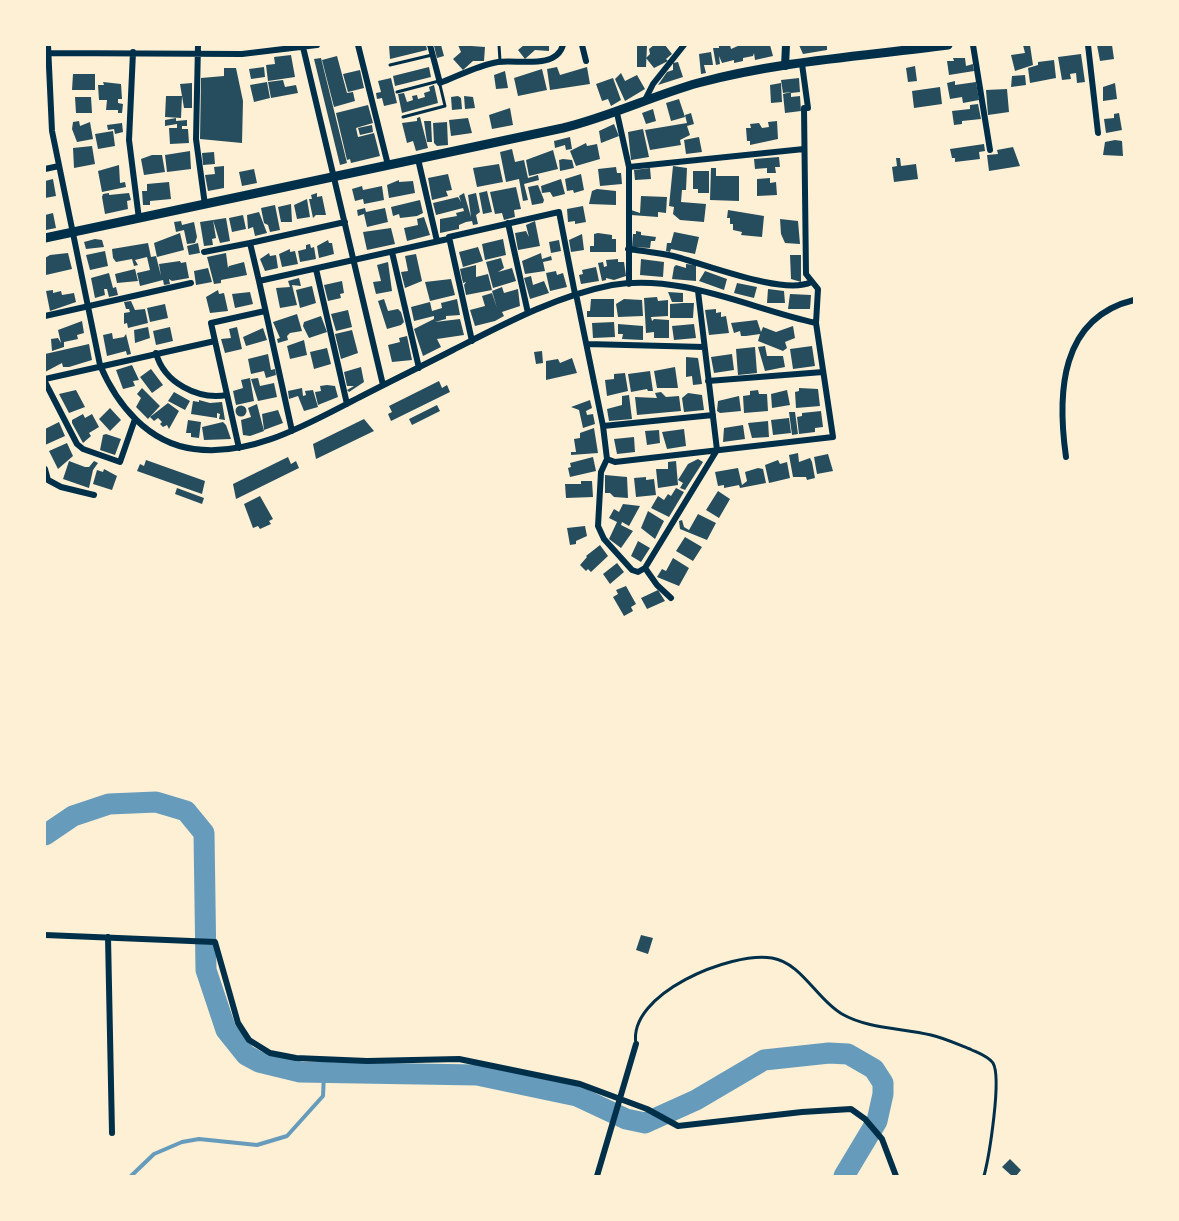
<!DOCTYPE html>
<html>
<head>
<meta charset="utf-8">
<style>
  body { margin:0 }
  #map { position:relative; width:1179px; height:1221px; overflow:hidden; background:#fdf0d5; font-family:Ubuntu,sans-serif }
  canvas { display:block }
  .frame { position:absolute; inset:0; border:46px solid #fdf0d5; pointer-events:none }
</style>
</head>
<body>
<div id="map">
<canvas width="1179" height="1221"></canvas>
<div class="frame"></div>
</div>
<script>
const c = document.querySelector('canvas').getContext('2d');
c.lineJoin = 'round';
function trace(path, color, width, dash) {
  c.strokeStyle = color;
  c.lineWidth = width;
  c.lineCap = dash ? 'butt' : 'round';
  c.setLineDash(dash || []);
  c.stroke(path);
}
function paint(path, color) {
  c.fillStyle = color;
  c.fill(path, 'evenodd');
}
trace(new Path2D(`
  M131 1176 154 1154 182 1142 199 1139 257 1145 287 1136 323 1096 324 1073`), '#669bbc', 4);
trace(new Path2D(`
  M45 835 73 816 109 804 156 802 186 811 204 833 206 970 226 1030 246 1055 259 1062 300 1072 477 1075 577 1096 626 1119 645 1123 696 1100 764 1060 829 1053 848 1054 874 1069 883 1083V1094L877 1121 844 1176`), '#669bbc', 21);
paint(new Path2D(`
  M389 45H426L427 50 390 59Z
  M441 45 444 56 437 58 434 46Z
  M458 45 485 47 484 61H473L463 70 453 59 461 52Z
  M524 45H549V51L535 50 525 59 518 50Z
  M637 45 647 46 646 67H637Z
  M654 45H665L672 54 666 59 668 61 654 68 646 58 650 54 649 49Z
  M719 45H730L731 49 740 45H770L773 56 755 60 754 53 753 56 743 58V55V61L734 63V60L722 63 719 56 720 64 716 65 713 48H719Z
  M799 45H827V50L803 54Z
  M1023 45H1030L1033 65 1015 71 1011 55 1025 53Z
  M1097 45H1112L1114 59 1100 61Z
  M711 52 713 65H704L706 73 701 74 699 54Z
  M1081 54 1085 82 1077 83 1076 73 1070 74 1071 79 1062 80 1058 57Z
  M291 55 295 77 268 81 266 65 275 64 274 57Z
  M337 56 347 93 353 92 355 101 334 107 322 60Z
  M321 58 347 163 340 165 314 59Z
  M953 58H965L966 66 973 64 974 71 949 75 947 61H954Z
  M1054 60 1056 78 1030 83 1028 68 1038 65V62Z
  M678 62 683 77 658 85 667 72 673 70V63Z
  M915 66 917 81 908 82 906 68Z
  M264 67 265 77 251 79 249 69Z
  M429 67 431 77 395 86 393 76Z
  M557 67 560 75 587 67 590 84 550 90 547 69Z
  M224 68H236L243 101 242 143 200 139 201 78 224 76Z
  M542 69 547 90 518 96 514 78Z
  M360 70 364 88 348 92 343 74Z
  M505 71 508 88 496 89 494 75Z
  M621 73 625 81 637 75 645 89 625 101 615 79Z
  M73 74H95V90H72Z
  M1025 75 1026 85 1011 87 1012 76Z
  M391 78 397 103 384 106 382 98 377 99 376 93 381 92 378 81Z
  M613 78 621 100 611 106 608 99 602 101 596 84Z
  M799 78 800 92 791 93V97L800 96 801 111 785 113 783 94 791 92 783 93 781 80Z
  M283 80 285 87 296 85 298 93 271 98 268 82Z
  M955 81V85L976 82 979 100 963 103 962 97 950 99 947 83Z
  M103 82 121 84 122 99H118V103L123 104 122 113H118V110H106L107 100H99L98 85H104Z
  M267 82 270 98 254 102 250 85Z
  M192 83V108H184L180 84Z
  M781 83 782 102 771 103 770 85Z
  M1115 83 1117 99 1103 101V87Z
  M434 85 438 103 402 113 398 94 404 93 407 102 413 100 412 96 417 95 418 99 425 97 424 93 430 91 429 87Z
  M940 87 942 104 914 108 912 91Z
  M1007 89 1009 112 988 115 986 90Z
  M166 96H182L181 118 165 117Z
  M458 96 461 98 462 109 452 110 451 97Z
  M464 96 473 97 475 108 465 109Z
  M75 97H91L92 113H76Z
  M679 99 685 117 671 121 666 103Z
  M978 104 981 119 962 121V124L954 125 952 111 970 109V105Z
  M368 105 373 123 356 128 358 137 374 133 380 156 351 163 350 159 347 160 336 113Z
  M510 108 513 125 492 129 489 115Z
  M653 109 656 121 646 124 642 113Z
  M691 113 694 124 687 126 690 135 680 140 681 145 650 150 645 130 687 123 685 115Z
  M1119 113 1122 130 1106 133 1104 119 1114 118V114Z
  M420 117 428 148 416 151 413 141 407 143 402 123 417 121V118Z
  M176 118V121L187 120V126H182V129H188L189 143 170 144 169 128H177V124L165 126V120Z
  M468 118 472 133 451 136 449 120Z
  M79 121 80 126 90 122 93 139 77 142 72 129 73 122Z
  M424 121H431L432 142H427Z
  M777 121 778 139 750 145V141H747L746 128H751L750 124 759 123 762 128 769 127 768 122Z
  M447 122 448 145 437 146 434 143 433 123Z
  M122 123 123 132 115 134 114 129 108 130 107 125Z
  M614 124 619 136 601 143 599 131Z
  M372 125 373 132 360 135 358 128Z
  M643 129 649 157 631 160 628 132Z
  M113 131 115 146 98 149 95 134Z
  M570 137 572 149 566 150 565 145 555 148 554 141Z
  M699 137 702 152 686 154 684 140Z
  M1115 140 1122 141 1123 156 1103 155 1105 142Z
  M586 143 587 146 597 144 600 159 576 166 570 151Z
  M984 144 985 151 979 152 980 159 955 162V158H952L950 149Z
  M92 146 95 164 74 168 73 148Z
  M1013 147 1020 166 989 171 987 155 998 154 997 150Z
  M512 149 515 162 524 160 528 178 538 175 539 180 524 184 528 200 523 201 519 179 506 182 500 152Z
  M553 150 558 169 529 176 526 160Z
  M190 151 191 169 167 172 165 155Z
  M214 152 215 164 203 165 202 153Z
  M152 155H162L165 172 144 175 141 159Z
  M779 157 780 167H775L776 173H767V168L755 169 754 159Z
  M896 158H900L901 166 916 164 918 179 894 182 892 167 897 166Z
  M563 159 572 160 574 168 560 171 559 160Z
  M499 164 503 182 477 187 473 168Z
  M119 165 120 183 125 182 126 187 102 192 98 171Z
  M224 166V188L208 191 205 175 215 174 214 167Z
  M673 166 687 168 686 190H682L681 202 706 204 704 222 680 220 673 214 674 207 669 206Z
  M616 167 617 173H621L622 184 600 186 598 169Z
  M650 168 651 179 635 180 634 170Z
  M711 168H716V176H739V201L710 200Z
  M254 169 257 183 242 186 239 172Z
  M693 171H709V193H698V189H693Z
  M448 174 452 190 446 191 448 196 432 200 428 178Z
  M581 174 584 190 574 193 573 190 567 191 565 179Z
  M770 178V183L776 182 777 195 757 196V179Z
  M53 179 56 196 45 198V181Z
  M561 179 565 194 553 197 550 192 542 193 541 186Z
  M399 180V182L413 181 415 193 389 198 387 185Z
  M169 182 171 199 150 201V205H143L142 191H147V184Z
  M538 185 544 200 543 203 532 205 528 187Z
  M362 186 363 190 382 186 384 200 364 204 363 199 355 201 352 189Z
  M516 187 521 209 514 210 515 217 504 220 502 213 495 214 490 192Z
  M597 189 616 191V205L589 204 592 191Z
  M487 191 492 212 483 214 479 193Z
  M109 193V195L129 193 131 200 127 201 128 209 105 214 102 197 103 194Z
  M317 193V197L322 196 326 215H316L313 218 309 199H312L311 195Z
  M464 193 471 217 468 195 476 193 480 212 476 215 478 224 473 225 472 221 466 222 459 225V229L440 233V219L457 216 456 213 464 211 463 208 436 215 433 203 458 197 461 202 459 196Z
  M641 196 667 197 666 213 658 212V217L631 215V210L640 213Z
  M307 199 310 217 297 219 294 205Z
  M420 200 423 213 417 216 400 218 399 214 393 216 391 207Z
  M291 204 292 222H281L278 207Z
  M275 205 280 230 270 232 268 225 264 223 261 208Z
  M583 206 586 222 575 224V221L568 222 567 209Z
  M365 208 366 212 385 208 388 222 367 227 364 214 358 216 357 210Z
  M728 210 764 216 762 237 741 235 742 232 733 230V224H730V218H727Z
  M259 212 267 233 255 236 253 227 248 229 247 215Z
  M53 213 56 228 46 230 45 215Z
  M243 215 246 229 232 232 229 218Z
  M424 217 430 235 407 241 404 228 418 225 417 219Z
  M226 218 230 241 220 243 213 220Z
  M780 219 798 221 800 244 785 243 781 234Z
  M213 220 216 238 212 239 213 245 204 246 200 222Z
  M181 221 182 225 194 222 197 237 195 243 187 244 184 230 176 232 174 222Z
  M535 221 540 246 518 250 515 233 526 231 529 237 526 225Z
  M391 228 395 244 367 250 363 232Z
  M636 231 641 232V235L656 237 655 241H651L650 248 632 247 633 234H636Z
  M674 232 699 237 695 254 671 249 670 252 666 251 667 243H671Z
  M180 233 184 250 157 257 154 243Z
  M598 233 612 235V239H616V252H590V246H594V234Z
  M582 234 584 250 571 252 569 240Z
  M95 239 102 240 104 247 86 249 84 242Z
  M503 239 506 255 485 260 482 244Z
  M328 240 329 243H332L334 254 319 258 317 246Z
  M559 240 561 251 551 253 549 242Z
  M148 243 151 257 156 256 161 276 159 264 180 261 181 263 186 262 189 278 172 281 169 279 170 284 164 285 163 280 140 286 137 273 150 270 147 257 135 260 138 265 134 266 132 259 116 262 113 258 112 249Z
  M198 243 200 253 189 255 187 246Z
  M310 244 311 248 314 247 316 259 300 262 298 251 306 249V245Z
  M478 247 483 261 463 267 459 252Z
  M290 249V252L295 251 298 264 282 267 279 254Z
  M105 251 108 266 90 270 86 255Z
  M68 253 72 269 46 275 45 258 50 255Z
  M226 253 228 268 229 266 244 262 247 275 221 280V283L214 284 207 257Z
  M269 253 270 256 276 255 278 268 265 271 260 259Z
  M541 253 542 259 551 256 552 260 543 262 545 271 525 274 522 261Z
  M416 254 422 281 405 288 401 272 408 271 405 256Z
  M790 255H801V282L791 279Z
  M501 258 504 268 498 272 512 268 516 281 493 288 486 262Z
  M618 259V262H624L626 276 614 280 606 278V280L602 281 598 263 603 262 604 267 607 266 606 260Z
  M641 259 664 262 663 277 640 275Z
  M388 262 392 291 376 294 373 282 381 281 377 265Z
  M686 264 696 265V281L672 279 674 267 676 265 686 268Z
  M476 265V277L488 274 492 290 466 295 464 285 466 282 463 283 460 269Z
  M596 267 599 281 581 284 579 275 583 274 582 270Z
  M208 268 212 282 196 285 194 271Z
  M135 269 138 281 117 283 115 274Z
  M556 271 557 275 563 273 567 287 550 291 546 273Z
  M705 271 727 279 724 290 699 281Z
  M109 273 113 288 116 287 118 295 109 297 107 289H104L105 295 95 298 91 278Z
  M531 276 533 285 544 281 549 293 530 299 524 278Z
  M299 278 301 286 292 285 297 305 280 308 276 288 290 287 288 281Z
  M451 279 455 295 430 301 425 282Z
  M342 281 344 293 340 294 341 298 328 301 324 285Z
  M737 283 757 287 754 298 734 293Z
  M312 286 316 303 300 308 296 290Z
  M502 287 504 293 518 289 520 306 502 312 504 316 495 321 475 326 470 310 485 306 482 296 492 293 497 308 492 291Z
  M768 289 784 291 785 303H767Z
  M53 290V293L61 291 62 295 74 293 76 302 50 311 46 291Z
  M218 290 219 294 224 293 228 311 210 313 206 297Z
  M250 292 253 304 235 308 232 294Z
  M668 292 683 293V302H672Z
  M790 294 811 295 810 309H788Z
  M657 297 658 301 668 300V316L651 317 652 321 654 319 669 320V338H654V332L646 333 644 298Z
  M384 299 388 311 398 309 401 312 404 322 401 325 387 329 378 301Z
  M457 299 460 315 446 316V319L435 322 460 319 464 335 437 339 441 347 423 356 414 329 434 319V316L414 321 411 307 430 302 432 311 442 308 441 303Z
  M591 299H614V317H587V311H590Z
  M624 299 642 300 643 316 618 317 616 304Z
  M131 301 135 310 145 309 148 323 128 328 127 323 124 324V313L130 312 129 309H126L124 302Z
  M683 303H694L693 318H670V304Z
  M165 304 168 318 150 322 147 308Z
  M716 309V313L721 312V317L726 316 729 333 709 335 705 310Z
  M348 310 352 327 336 331 331 314Z
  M297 314 302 331 290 333 287 336 288 340 278 343 277 339 280 338 273 322Z
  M321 316 327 332 309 338 303 326 304 322Z
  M757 320 761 332 763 327 776 332 793 326 795 338 785 342 787 348 783 351 758 341 760 334 746 336H741L740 331 734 333 731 323Z
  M82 321 84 333 77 335 78 339 64 342V347L52 351 51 339 58 338 61 343 58 330Z
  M614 322 615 337 593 338 592 323Z
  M618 324 643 326V340L622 339 623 334H618Z
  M694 324 696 338 674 340 672 326Z
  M148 327 150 338 135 343 134 330Z
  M170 327 173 341 156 345 153 331Z
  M237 327 242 349 225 353 221 339 231 338 229 329Z
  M263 328 267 340 246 346 243 337Z
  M352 330 358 353 341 359 335 334Z
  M112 333 113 339 124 337 126 334 131 354 127 355 126 351 107 356 103 335Z
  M407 336 412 360 392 362 388 345 400 342 399 338Z
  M304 340 307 355 290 359 287 346Z
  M89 344 92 360 69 367H63L62 363 45 372V354Z
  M765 346 767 356H783L785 367 765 371 758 347Z
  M812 346 815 366 793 369 790 349Z
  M755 347 757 373 738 375 736 349Z
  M327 348 331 364 314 369 310 352Z
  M542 351 543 363 536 364 534 352Z
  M268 354 271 370 275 369 276 375 266 378 264 371 251 374 248 359Z
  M732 354 734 370 714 373 711 357Z
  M686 357 698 358 702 384 693 385 692 376 686 377Z
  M572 358 577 373 546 380V361L558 359 560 363Z
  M132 365 139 380 133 381 135 386 123 389 116 370Z
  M361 367 364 382 349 392 347 390 354 386H347L344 372Z
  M675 367 678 388H657L654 371Z
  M151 369 163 385 152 393 140 377Z
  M650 371 653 391H648L647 389 631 392 628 374Z
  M625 373 628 391 607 396 605 380 614 379V374Z
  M250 378 254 401 236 405 233 391 243 388 241 380Z
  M258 378 260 386 274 383 277 397 258 401 251 379Z
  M439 381 442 388 447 385 450 392 391 421 388 414 392 412 389 406Z
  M327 385 335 386 338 397 318 405 315 392 321 391 320 386Z
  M142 388 160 406 148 419 136 407 141 398 137 394Z
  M302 388 303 396 306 395 305 391 313 390 318 407 304 411 298 396 289 399 288 391Z
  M799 388 818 389 820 406 796 408 795 392 799 391Z
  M76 390 85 407 69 413 59 394Z
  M758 390 759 394H767L768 411 744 413 743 396 750 395V391Z
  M787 390 790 405 772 408 771 394Z
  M174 392 190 401 185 410 168 401Z
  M661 392 666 397 679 396 681 411 637 415 635 397 657 398 655 393Z
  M688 393 702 395 704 410 684 412 682 398Z
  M629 395 632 419 609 421 607 409 622 405V396Z
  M739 396 741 411 720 413 717 411 718 401Z
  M199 400 210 403 222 402 225 420 219 419 220 414 217 413V418L191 414 193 401 199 402Z
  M590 400 592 408 586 411 587 415 593 414 595 424 583 428 579 410 571 407Z
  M168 403 179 411 169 429 167 425 163 427 160 424 162 422 158 418 154 421 150 417Z
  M257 404 264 431 250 436 243 435 241 420 251 417 248 408Z
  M437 405 440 411 412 425 409 419Z
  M235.5 411a5.5 5.5 0 1 1 11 0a5.5 5.5 0 1 1-11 0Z
  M110 408 121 420 110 431 99 419Z
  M278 410 283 423 264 430 262 414Z
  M821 411 823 427 815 428V432L799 434 797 417 802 416V413Z
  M789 412H795L798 434 792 435Z
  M83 414 85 418 92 414 99 427 89 433 91 436 83 443 72 423V420Z
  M789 418 791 433 773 435 771 420Z
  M364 419 374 431 316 459 313 444Z
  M188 420 201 422 199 438 191 437V433H186Z
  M768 421 769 437 752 438 748 423Z
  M59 422 65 436 45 445V429Z
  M223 422 226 425 231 439 204 440 202 427Z
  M743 425 745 439 723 442 724 428Z
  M594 428 598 453 571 455V452H576L574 439 580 438V433Z
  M684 429 686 446 667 449 662 432Z
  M659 430 660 443 647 445 645 431Z
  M106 434 121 439 115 455 100 450 103 435Z
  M634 437 635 452 617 454 614 439Z
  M67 443 73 456 58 469 49 451Z
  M798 453 799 462 810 458 812 462 815 478 807 480 806 477H793L789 455Z
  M828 454 833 471 817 474 814 457Z
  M288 457 291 464 296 461 299 468 236 499 233 484Z
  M593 457 596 471 570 477 568 468 571 467 570 463Z
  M698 459 703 462 685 490 680 488 683 483 678 480 688 464Z
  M146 460 205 481 202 494 137 471 140 464 144 466Z
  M778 460 780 464 787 462 790 478 769 483 765 465Z
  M69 461 85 467H89L94 461 98 463 93 470 89 488 63 479Z
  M676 461 678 485 658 488 656 469H668V462Z
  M738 468 742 485 747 481 745 472 758 468 763 469 766 483 740 488 739 485 724 488V485L718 486 715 472Z
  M104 469 117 476 112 490 93 484 97 470 103 472Z
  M605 475 627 477 628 498 614 497 610 493H605Z
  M646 477V480L654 479 656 495 636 497 634 478Z
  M581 481H592L593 497 566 498 565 484H581Z
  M177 488 204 498 202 504 175 494Z
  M676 488 684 492 669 517 651 508 658 496 664 500 668 494 671 496Z
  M718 491 730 499 719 518 706 510Z
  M260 496 273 519 269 521 271 524 260 529 258 526 253 528 244 504Z
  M623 504 640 506 629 526 622 522 621 525 633 531 621 548 609 539 617 522 609 518 614 509 619 512Z
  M648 511 664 521 655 539 641 528Z
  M698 514 716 523 707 540 680 529 679 521 682 520 684 527 689 530Z
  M585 526 587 536 576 541V544L570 545 567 528Z
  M685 537 702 547 693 561 676 551Z
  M638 541 650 548 641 562 631 556Z
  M600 545 608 556 591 572 588 569 586 571 580 565 587 557 586 556Z
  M673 558 689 568 679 586 657 577 662 569 666 571Z
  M617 563 624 572 610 584 603 574Z
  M626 586 636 604 631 607 633 611 624 616 613 597 618 594 616 590Z
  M658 590 665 601 647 609 641 598Z
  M641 935 653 938 648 954 636 950Z
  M1010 1159 1021 1170 1016 1176H1012L1002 1167Z`), '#264d5e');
trace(new Path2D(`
  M499 45 500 61
  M390 65 432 55
  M397 92 439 81
  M403 117 445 106 440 85
  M636 1044C627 994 731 951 772 958 802 963 817 1000 842 1014 868 1029 903 1028 931 1035 944 1038 957 1044 970 1049 978 1053 988 1056 993 1063 1002 1078 989 1157 984 1176`), '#003049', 3);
trace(new Path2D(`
  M48 45 52 131 100 365C117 405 148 443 194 449 253 457 309 423 360 397 391 381 422 366 453 350 504 324 556 296 612 285 681 273 751 309 816 323
  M198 45 196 139 205 205
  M358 45 388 165
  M430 45 440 83C458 76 479 65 498 62 517 59 556 70 563 45
  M582 45 586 61
  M973 45 990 150
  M1088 45 1098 133
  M303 47 383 385
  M133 52 129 140 139 219
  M46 53 242 54 317 45
  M645 100 653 84 684 45
  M617 113 629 167V284
  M418 159 437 241
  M629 167 804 149
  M45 169 59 166
  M508 223 528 313
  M250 243 345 222
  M628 249C643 251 659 253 673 256 705 264 785 296 811 282
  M204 252 250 243 259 281
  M392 252 419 368
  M316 269 347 404
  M576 294 603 426 607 459 601 472 598 526 604 539 632 570 638 572 645 568 717 450 698 291
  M45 316 191 283
  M215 341 211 323 265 311
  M472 341 449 237 559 212 575 294
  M587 344 704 347
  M156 353C164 383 198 400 227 395
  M45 379 215 341 239 448
  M708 381 823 372
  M45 382 77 444 83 449 120 462 135 419
  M603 426 713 415
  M292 431 259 281 448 239
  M1066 457C1057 393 1060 318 1134 300
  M607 459 615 462 833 437 816 323 818 289 806 274 804 108H808L802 64
  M45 469 48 480 61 487 94 495
  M645 568 657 585 671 598
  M45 935 215 942 238 1023 249 1040 270 1053 296 1058 367 1061 459 1059 580 1084 647 1109 678 1126 802 1112 851 1109 865 1119 882 1139 896 1176
  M108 937 112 1133
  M597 1176 636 1044`), '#003049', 6);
trace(new Path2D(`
  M785 66 786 45`), '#003049', 8);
trace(new Path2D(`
  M45 238 563 128C609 117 652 96 698 83 779 61 865 56 948 45`), '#003049', 9);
</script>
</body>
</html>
